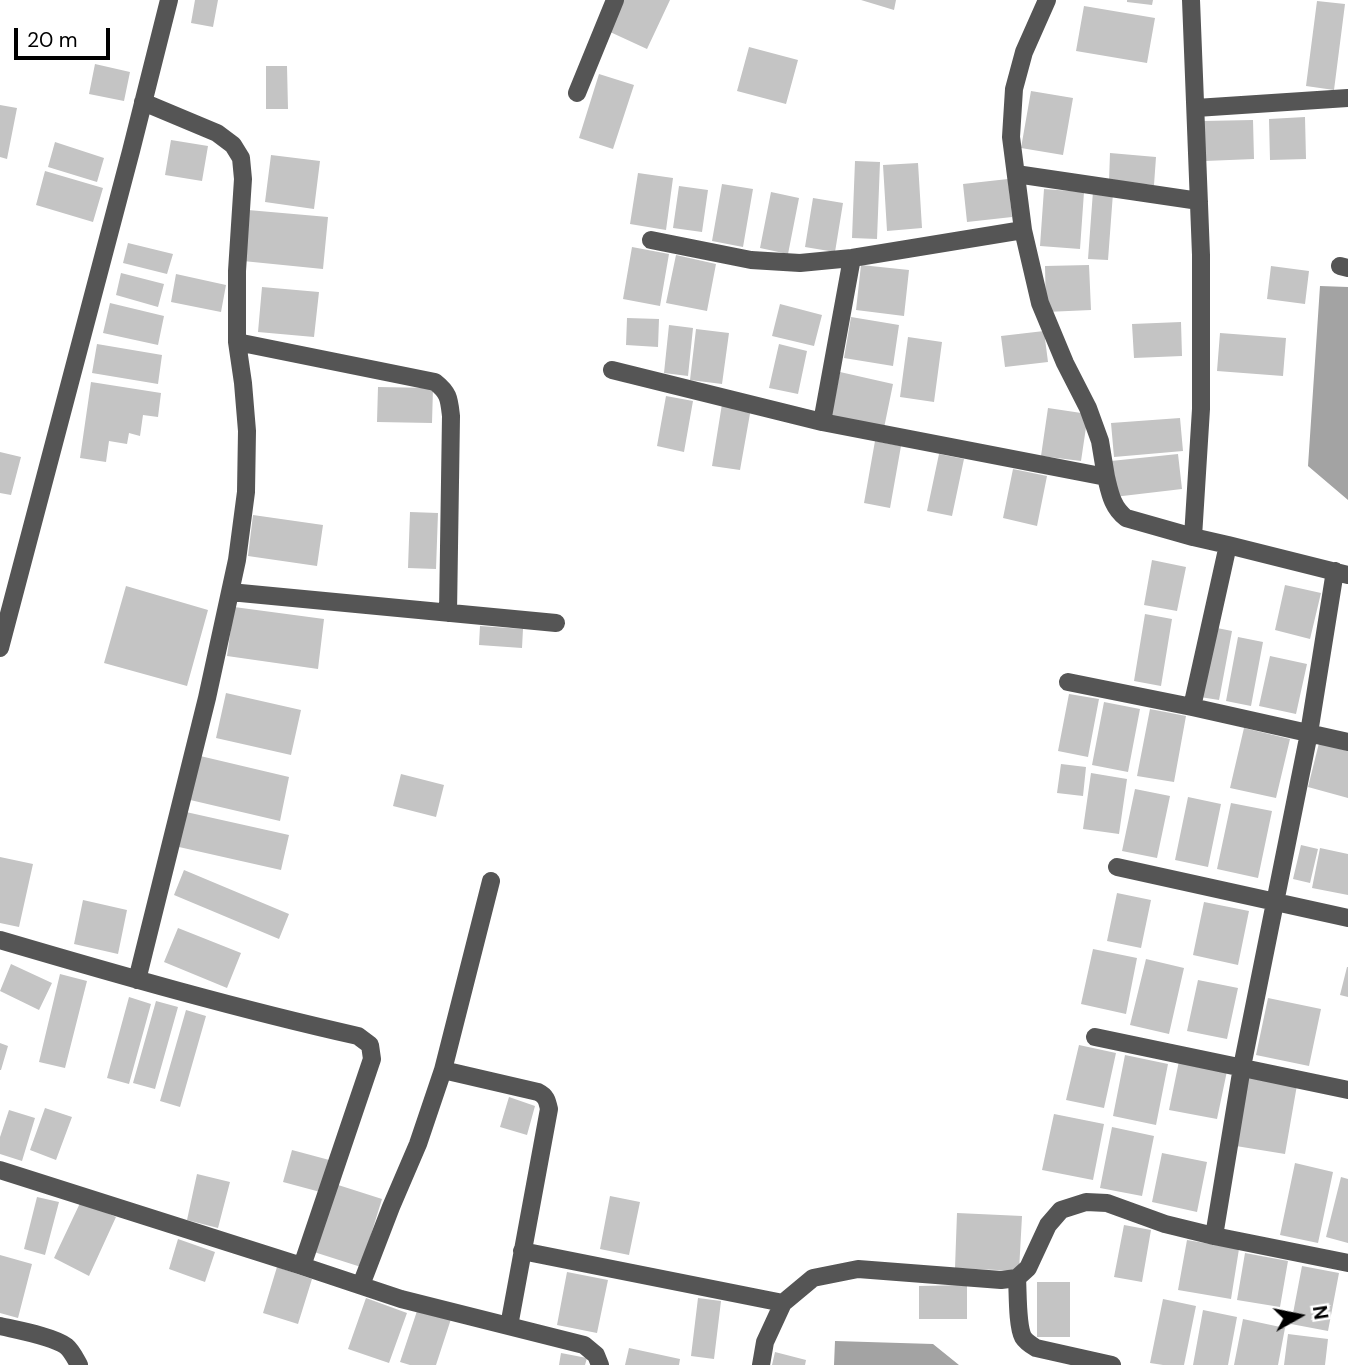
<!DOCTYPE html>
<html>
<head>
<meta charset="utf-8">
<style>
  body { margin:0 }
  #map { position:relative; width:1348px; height:1365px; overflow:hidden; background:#fff; font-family:"DM Sans",sans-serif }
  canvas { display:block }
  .north { position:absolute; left:1264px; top:1281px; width:70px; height:70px; -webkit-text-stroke:5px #fff; paint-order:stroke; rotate:81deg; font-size:19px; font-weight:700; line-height:28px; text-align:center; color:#000 }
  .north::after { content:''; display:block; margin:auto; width:24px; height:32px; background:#000; clip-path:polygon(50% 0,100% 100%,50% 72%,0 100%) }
  .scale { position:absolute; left:14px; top:28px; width:96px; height:32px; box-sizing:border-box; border:4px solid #000; border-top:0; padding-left:9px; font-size:21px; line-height:24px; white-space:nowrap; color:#000; -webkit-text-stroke:5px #fff; paint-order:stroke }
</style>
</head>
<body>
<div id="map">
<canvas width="1348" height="1365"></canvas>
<div class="north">N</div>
<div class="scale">20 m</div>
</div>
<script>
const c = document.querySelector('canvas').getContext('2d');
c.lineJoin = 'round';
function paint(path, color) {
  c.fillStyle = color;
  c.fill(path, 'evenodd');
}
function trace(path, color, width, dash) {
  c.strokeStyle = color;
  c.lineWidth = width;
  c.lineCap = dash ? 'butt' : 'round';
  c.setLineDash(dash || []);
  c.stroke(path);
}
paint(new Path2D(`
  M1320 286 1348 287V500L1308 466Z
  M835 1341 933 1344 959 1365H834Z`), '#a3a3a3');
paint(new Path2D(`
  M195 0H218L213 27 191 23Z
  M622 0H670L647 49 608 31Z
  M861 0H896L894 10Z
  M1127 0H1153L1152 5 1127 2Z
  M1317 1 1345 4 1334 90 1306 86Z
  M1084 6 1155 18 1147 63 1076 51Z
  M749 47 798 60 786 104 737 91Z
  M95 64 130 72 124 101 89 94Z
  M266 66H287L288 109H266Z
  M599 74 634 85 613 149 579 138Z
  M1031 91 1073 98 1063 155 1021 148Z
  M0 105 17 108 7 159 0 157Z
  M1305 117 1306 159 1270 160 1269 119Z
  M1253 120 1254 159 1205 161 1203 121Z
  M171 140 208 146 202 181 165 175Z
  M55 142 104 158 97 182 48 167Z
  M1110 153 1156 157 1154 185 1109 182Z
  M271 155 320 161 314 209 265 202Z
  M855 161 880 162 877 239 852 238Z
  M918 163 922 228 887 231 883 165Z
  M45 171 103 188 93 222 36 205Z
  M638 173 673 178 666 230 630 224Z
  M1008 179 1012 217 967 222 963 184Z
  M722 184 753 189 743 247 712 241Z
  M679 186 708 190 702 232 673 228Z
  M1044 189 1084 192 1080 249 1040 246Z
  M1093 191 1113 193 1108 260 1088 259Z
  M771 192 799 198 788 254 760 248Z
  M813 198 843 203 835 252 805 247Z
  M248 210 328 217 323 269 243 261Z
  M128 243 173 254 167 274 123 263Z
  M632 247 669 254 660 306 623 299Z
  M676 255 716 264 707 311 666 303Z
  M861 265 909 270 904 316 856 310Z
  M1089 265 1091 310 1046 312 1045 266Z
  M1271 266 1309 271 1305 304 1267 299Z
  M121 273 164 284 158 307 116 295Z
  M176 274 226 285 221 312 171 302Z
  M262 287 319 292 314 337 258 332Z
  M110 303 164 316 158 345 103 333Z
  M780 304 822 315 814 346 772 336Z
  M851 317 899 325 893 366 844 358Z
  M627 318 659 319 658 347 626 345Z
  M1181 322 1182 356 1134 358 1132 324Z
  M669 325 693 328 688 376 664 373Z
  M696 329 729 333 722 384 690 380Z
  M1044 331 1048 362 1005 367 1001 336Z
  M1220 333 1286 338 1283 376 1217 371Z
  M908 337 942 342 934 402 900 397Z
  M97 344 162 355 158 384 92 373Z
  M779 344 807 351 798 394 769 388Z
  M840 372 893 384 884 428 831 417Z
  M91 382 161 393 158 417 143 415 140 436 129 433 127 444 109 441 106 462 80 458Z
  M378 387 433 388 432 423 377 422Z
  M666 396 693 401 684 452 657 446Z
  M722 404 751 408 740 470 712 466Z
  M1048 408 1088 414 1081 461 1041 456Z
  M1180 418 1183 451 1114 457 1111 423Z
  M875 441 901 446 890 508 864 503Z
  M0 452 21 457 11 495 0 493Z
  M939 454 964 459 952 516 927 511Z
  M1178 454 1182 489 1114 497 1111 461Z
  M1013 469 1047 476 1037 526 1003 518Z
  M410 512 438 513 436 569 408 568Z
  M253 515 323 525 317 566 248 556Z
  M1152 560 1186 567 1177 611 1144 605Z
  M1285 585 1321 593 1310 639 1275 630Z
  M126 586 208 610 187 686 104 663Z
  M234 607 324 619 318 669 227 656Z
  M1145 614 1172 619 1161 686 1134 681Z
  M480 626 523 629 522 648 479 645Z
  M1212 627 1232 631 1219 700 1200 697Z
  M1238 637 1263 642 1251 706 1226 701Z
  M1270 656 1307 664 1296 714 1259 706Z
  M226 693 301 710 291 755 216 738Z
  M1069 694 1099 699 1088 757 1058 751Z
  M1104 702 1140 709 1128 772 1092 765Z
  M1150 709 1186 716 1174 782 1137 776Z
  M1244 728 1290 739 1276 798 1230 788Z
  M1319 743 1348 751V798L1308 787Z
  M196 755 289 777 280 821 186 799Z
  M1061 764 1086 767 1083 796 1057 793Z
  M1091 773 1127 779 1119 834 1083 829Z
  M401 774 444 785 436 817 393 806Z
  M1135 789 1170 796 1157 858 1122 851Z
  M1188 797 1221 804 1208 867 1175 860Z
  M1231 803 1272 811 1258 878 1217 869Z
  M186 812 289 835 281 870 179 847Z
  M1301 845 1318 849 1310 883 1293 879Z
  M1320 848 1348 854V895L1312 888Z
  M0 857 33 864 19 927 0 923Z
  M184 870 289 914 279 939 174 895Z
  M1117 893 1151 900 1141 948 1107 941Z
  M83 900 127 910 118 954 74 944Z
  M1204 902 1249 911 1238 965 1193 955Z
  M178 928 241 953 227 988 164 962Z
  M1093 949 1137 958 1126 1014 1081 1004Z
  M1146 959 1184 968 1169 1034 1130 1025Z
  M11 964 52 983 39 1010 0 991Z
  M1347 967H1348V997L1340 995Z
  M60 974 87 981 65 1068 39 1062Z
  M1198 980 1238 988 1227 1039 1187 1031Z
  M129 997 151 1004 129 1084 107 1078Z
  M1268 998 1321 1009 1309 1066 1256 1055Z
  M156 1001 178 1007 155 1089 133 1083Z
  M186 1010 206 1016 180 1107 160 1101Z
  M0 1043 8 1046 1 1070H0Z
  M1079 1045 1116 1053 1104 1108 1066 1100Z
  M1125 1055 1168 1064 1156 1125 1113 1116Z
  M1179 1061 1227 1071 1217 1119 1169 1110Z
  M1248 1077 1297 1085 1285 1154 1236 1146Z
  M509 1097 535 1106 527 1135 500 1127Z
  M45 1108 72 1117 56 1160 30 1150Z
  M9 1110 35 1118 22 1161 0 1154V1137Z
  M1054 1114 1104 1124 1093 1180 1042 1170Z
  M1112 1127 1154 1136 1142 1196 1100 1188Z
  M292 1150 333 1161 324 1193 283 1182Z
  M1162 1153 1207 1162 1197 1212 1152 1202Z
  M1295 1163 1333 1172 1318 1243 1280 1235Z
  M197 1174 230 1182 218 1228 187 1220Z
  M1341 1177 1348 1179V1243L1326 1237Z
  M335 1184 382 1199 361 1267 314 1252Z
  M610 1196 640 1202 629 1255 600 1249Z
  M37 1197 59 1202 45 1255 24 1249Z
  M81 1201 116 1217 89 1276 54 1258Z
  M957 1213 1022 1216 1019 1271 955 1268Z
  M1124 1225 1151 1230 1142 1282 1114 1277Z
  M178 1239 215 1252 205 1282 169 1269Z
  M1187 1240 1239 1249 1231 1299 1178 1290Z
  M1245 1253 1288 1261 1280 1307 1237 1300Z
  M0 1255 32 1264 18 1318 0 1313Z
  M1302 1266 1339 1273 1328 1331 1291 1324Z
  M277 1267 312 1279 298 1324 263 1313Z
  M567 1272 608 1280 597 1333 557 1325Z
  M1037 1282H1070V1337H1037Z
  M967 1285V1319H919V1286Z
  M366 1298 407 1313 389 1363 348 1349Z
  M698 1298 721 1301 714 1359 691 1356Z
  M1163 1299 1196 1306 1184 1365H1163L1150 1363Z
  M418 1308 451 1319 436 1365H410L400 1362Z
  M1203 1310 1237 1317 1228 1365H1193Z
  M1243 1319 1285 1328 1278 1365H1234Z
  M1288 1334 1328 1339 1325 1365H1284Z
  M629 1348 680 1359 679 1365H625Z
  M775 1352 806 1360 805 1365H772Z
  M561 1353 587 1358 585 1365H559Z`), '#c4c4c4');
trace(new Path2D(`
  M1047 0 1024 52 1014 89 1011 137 1023 230 1040 303 1065 363 1088 408 1100 441 1106 477
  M577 93 615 0
  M1196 108 1348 98
  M1016 174 1199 201
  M651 240 751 260 800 263 852 258 1023 230
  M852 258 822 422 1106 477C1110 493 1112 507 1126 518L1193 537 1201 409V255L1191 0
  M1340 266 1348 268
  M237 342 435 382C449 393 449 399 451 416L448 613
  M612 370 822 422
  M1228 545 1348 575
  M230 592 556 623
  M0 648 131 151 169 0
  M1068 682 1192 707 1348 742
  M1192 707 1228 545 1193 537
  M1117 867 1348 918
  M0 940C119 975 238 1009 358 1036L370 1045 372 1059 302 1266 401 1299 584 1345 596 1355 600 1365
  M137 980 207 698 237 560 246 492 247 431 243 383 237 342V271L243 179 241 158 233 145 217 133 143 102
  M1095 1037 1348 1090
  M443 1070 538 1092C546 1096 547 1100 549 1109L509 1326
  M0 1170 302 1266
  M1214 1236 1242 1067 1309 733 1335 571
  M522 1251 783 1303
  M1017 1278C1018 1293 1017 1325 1023 1337 1026 1342 1031 1345 1036 1348L1112 1365
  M361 1285 391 1207 418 1144 443 1070 491 881
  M0 1326C17 1330 52 1336 66 1346 72 1351 75 1358 79 1365
  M761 1365 765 1342 783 1303 813 1278 858 1269 1001 1280 1017 1278 1028 1268 1048 1225 1061 1210 1086 1202 1107 1203 1165 1224 1214 1236 1348 1263`), '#555', 18);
</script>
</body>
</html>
